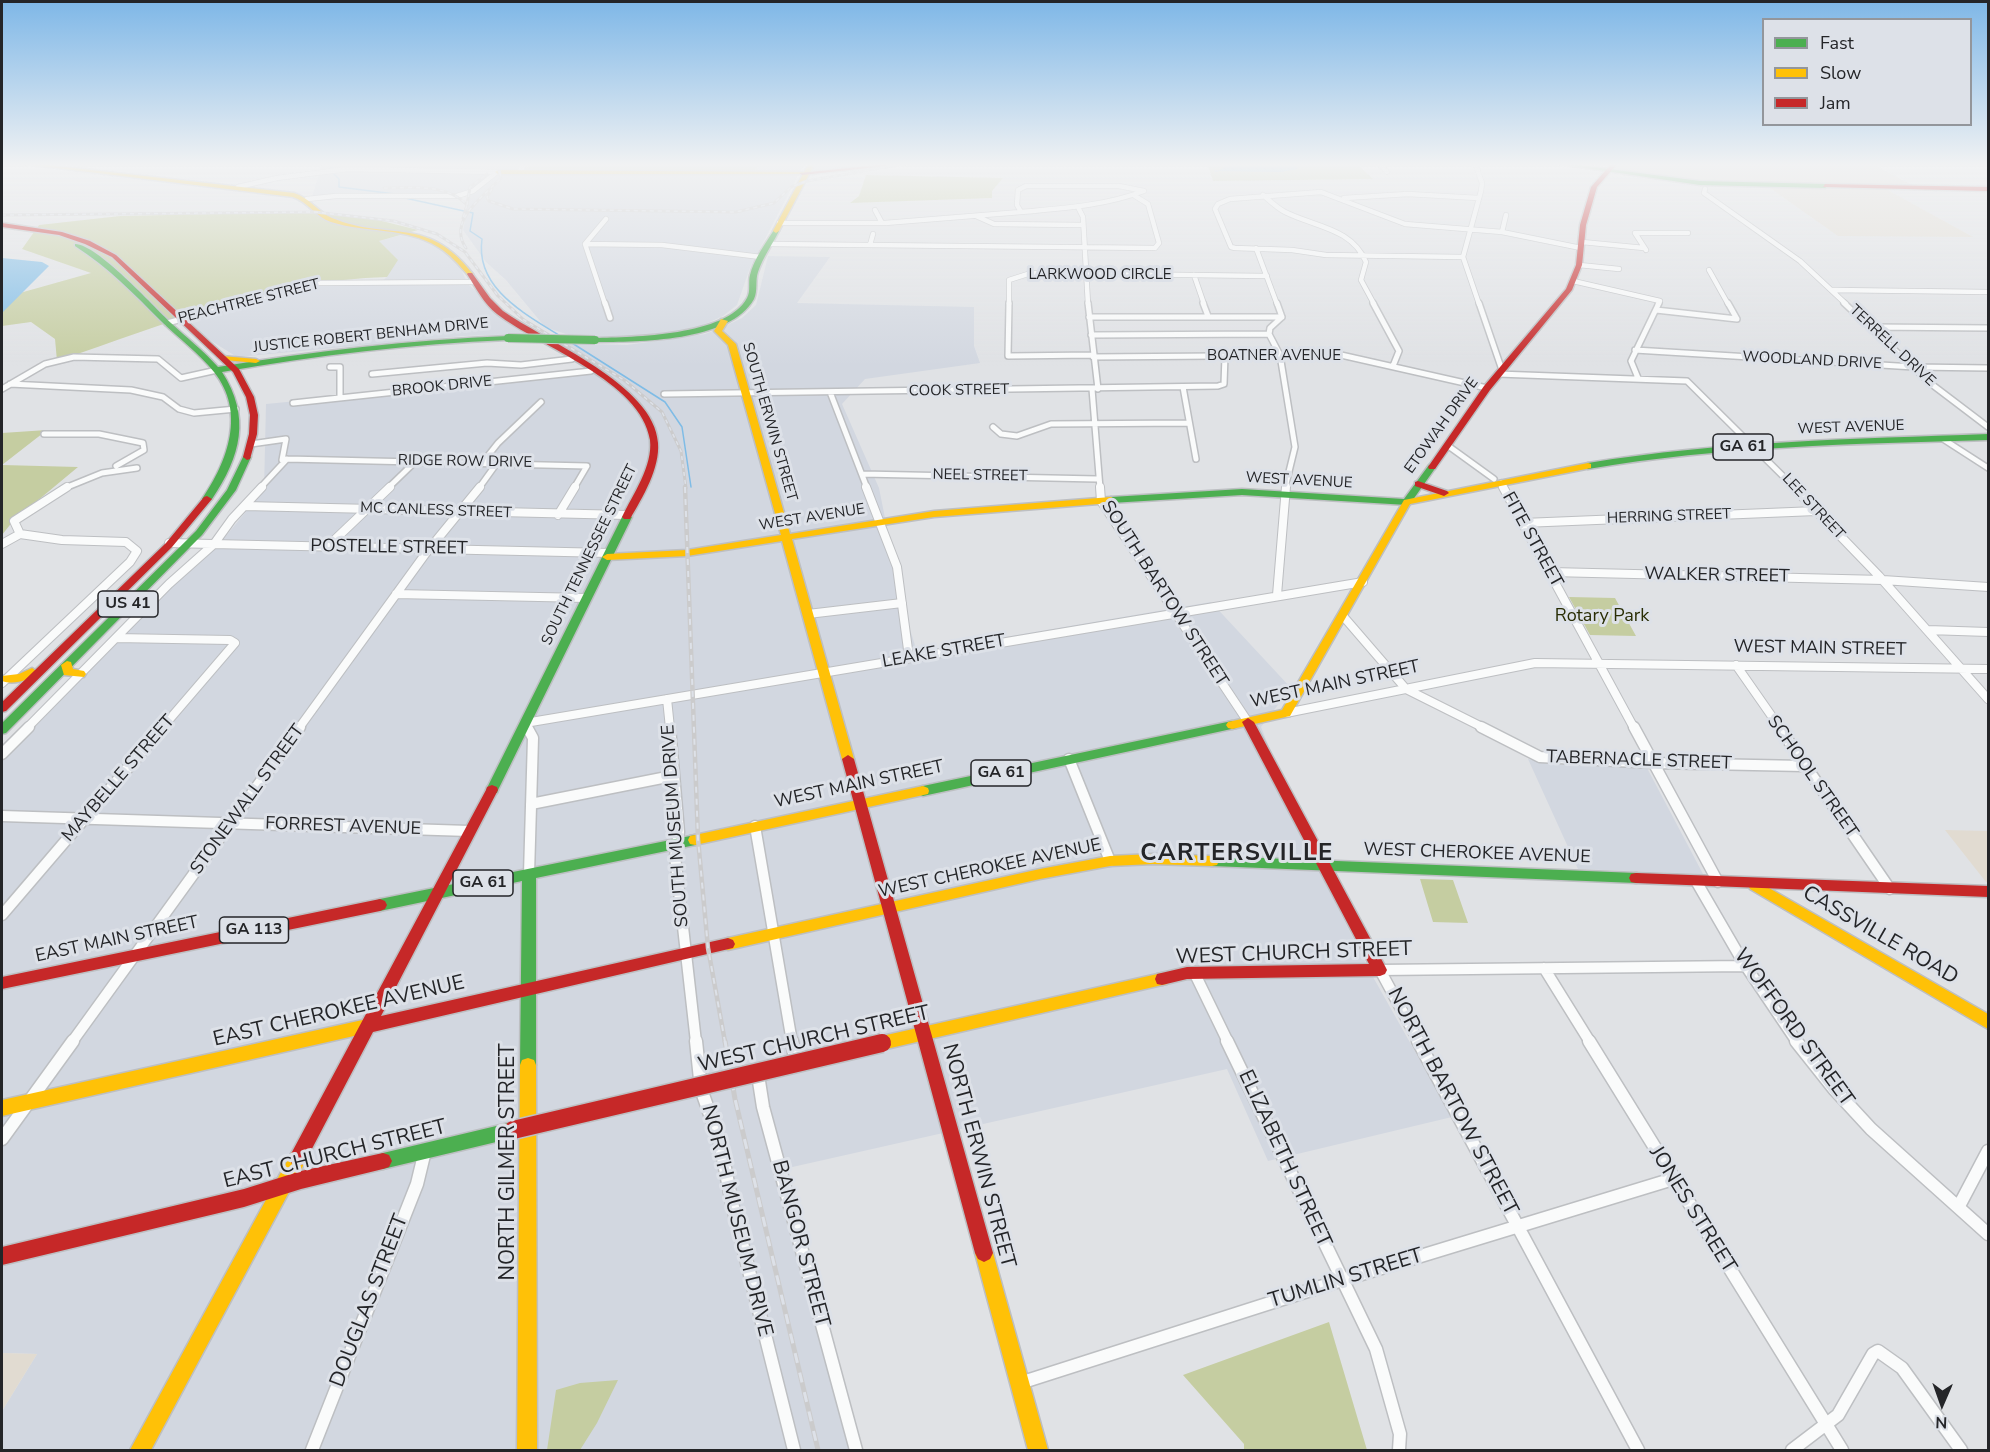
<!DOCTYPE html>
<html>
<head>
<meta charset="utf-8">
<style>
  body { margin:0 }
  #map { position:relative; width:1990px; height:1452px; overflow:hidden; background:#e0e2e5; font-family:"Nunito Sans",sans-serif }
  canvas { display:block }
  .frame { position:absolute; inset:0; border:3px solid #242528; pointer-events:none }
  .legend { position:absolute; left:1762px; top:18px; width:210px; height:108px; box-sizing:border-box; background:#dde1e8; border:2px solid #93969b; margin:0; padding:8px 10px; list-style:none; font-size:18px; color:#242528 }
  .legend li { display:flex; align-items:center; gap:12px; height:30px }
  .legend b { width:30px; border:2px solid #93969b }
  .north { position:absolute; left:1912px; top:1374px; width:60px; height:60px; -webkit-text-stroke:4px #dde1e8; paint-order:stroke; rotate:182deg; font-size:16px; font-weight:700; line-height:24px; text-align:center; color:#242528 }
  .north::after { content:''; display:block; margin:auto; width:21px; height:27px; background:#242528; clip-path:polygon(50% 0,100% 100%,50% 72%,0 100%) }
</style>
</head>
<body>
<div id="map">
<canvas width="1990" height="1452"></canvas>
<div class="frame"></div>
<ul class="legend">
<li><b style="height:8px;background:#4caf50"></b>Fast</li>
<li><b style="height:8px;background:#ffc107"></b>Slow</li>
<li><b style="height:8px;background:#c62828"></b>Jam</li>
</ul>
<div class="north">N</div>
</div>
<script>
const c = document.querySelector('canvas').getContext('2d');
c.lineJoin = 'round';
function paint(path, color) {
  c.fillStyle = color;
  c.fill(path, 'evenodd');
}
function trace(path, color, width, dash) {
  c.strokeStyle = color;
  c.lineWidth = width;
  c.lineCap = dash ? 'butt' : 'round';
  c.setLineDash(dash || []);
  c.stroke(path);
}
function write(font, color, halo, rows, align = 'center') {
  c.font = font + ' "Nunito Sans",sans-serif';
  c.lineWidth = 6;
  c.setLineDash([]);
  c.textBaseline = 'middle';
  c.strokeStyle = halo;
  c.fillStyle = color;
  for (const [text, x, y, turn = 0] of rows) {
    c.save();
    c.translate(x, y);
    c.rotate((+turn || 0) * Math.PI / 180);
    c.textAlign = isNaN(turn) ? turn : align;
    if (halo) c.strokeText(text, 0, 0);
    c.fillText(text, 0, 0);
    c.restore();
  }
}
paint(new Path2D(`
  M322 163H530L525 170 499 173 799 174 750 268 737 305 723 316 701 326 650 340 569 335 545 327 506 280 486 262 463 230 470 194 454 198 312 197Z
  M760 163H807L800 171H755Z
  M815 163H898L812 171Z
  M408 233 441 248 459 264 466 280H383L387 277 379 241Z
  M768 256 830 257 797 303 974 307V346L980 363 865 379 842 404 879 488 902 603 917 652 1211 602 1291 688 1261 727 1321 875 1373 977 1452 1117 1268 1161 1227 1069 788 1168 859 1450H2V1411L37 1354 2 1353V760L150 607 225 537 264 490 266 404 599 372 550 343 627 345 705 334 723 327 742 318 756 305Z
  M338 283 469 285 525 334 464 336 237 357 192 329 193 318 284 291Z
  M1528 759 1554 764 1647 768 1703 874 1578 869Z`), '#d2d7e0');
paint(new Path2D(`
  M1619 163H1871L1914 186 1699 182 1617 171 1614 169Z
  M1767 186 1884 188 1973 237 1838 236Z
  M1945 830 1988 831V882H1986Z
  M2 1353 37 1354 2 1411Z`), '#e1dbd1');
paint(new Path2D(`
  M530 163H760L755 171H748L525 170Z
  M1207 163H1356L1373 179 1213 181Z
  M866 175 1003 178 992 191V198L850 203 859 196Z
  M303 212 374 219 418 230 379 241 398 260 387 277C271 280 166 324 57 361L55 339 31 322 2 326V298L91 273 22 249 39 225 120 216Z
  M47 430 2 465 78 467 13 521 2 535V433Z
  M1569 597 1615 598 1636 636 1590 635Z
  M1420 879 1453 880 1468 923 1433 922Z
  M1329 1322 1367 1450H1244V1444L1183 1375Z
  M618 1380 597 1423 580 1450H547L556 1390 580 1383Z`), '#c5cda1');
paint(new Path2D(`
  M1225 163H1294L1298 169 1280 172 1218 171 1225 167Z
  M2 258 42 262 49 266 2 313Z`), '#7fbce6');
trace(new Path2D(`
  M326 163 333 169
  M1215 171H1218
  M332 172 339 179V187L395 194
  M405 198 473 213 470 231 482 239C475 288 524 313 560 336
  M572 343 665 402 682 427 691 487`), '#7fbce6', 1.5);
const streetFar4 = new Path2D(`
  M1378 163 1387 172
  M1475 163 1482 183 1481 191 1463 257 1479 304
  M520 171 525 163
  M1026 186H1119L1144 191C1103 206 1064 208 1021 212L1017 205 1018 190Z
  M238 187 277 178 347 169 498 172
  M1705 189 1704 193 1800 261 1846 304
  M1263 195C1270 201 1277 208 1285 212 1315 227 1352 228 1366 262L1361 280 1374 304
  M1344 198 1408 194 1478 198
  M307 199 336 196H457L473 191 497 172
  M1078 207 1083 217 1088 304
  M875 210 882 223
  M976 216 994 224 1083 225
  M779 223H885L1021 212
  M1502 232 1506 215
  M1582 242 1644 248
  M585 244 662 245 761 257
  M768 244 1155 248 1159 243 1148 204 1135 196
  M870 245 873 234
  M1256 248 1277 304
  M1646 250 1635 233H1688
  M1463 257 1326 255 1292 250 1235 248 1231 247 1215 209 1218 204 1230 199 1321 192 1405 224 1502 232 1581 248
  M1579 265 1619 269
  M1709 270 1728 304
  M1194 275 1204 304
  M1573 281 1660 301 1658 304
  M1832 290 1988 292
  M238 304 318 283 475 282
  M605 304 585 244 606 219
  M1009 304V280L1031 273 1267 276`);
const streetFar3 = new Path2D(`
  M605 303 610 318
  M1009 303 1008 356 1093 355
  M1088 303 1098 389
  M1203 303 1208 316
  M1277 303 1282 317 1270 328 1269 334 1280 355 1295 447 1285 488
  M1373 303 1399 351 1393 366
  M1479 303 1502 370
  M1844 303 1930 383 1988 427
  M1656 310 1737 319 1728 303
  M1089 317H1282
  M167 323 244 303
  M1872 327 1988 328
  M1091 335 1269 334
  M1635 350 1914 367 1988 368
  M1093 357 1341 355 1487 388
  M330 367H340V398
  M372 374 487 363 521 365 572 359
  M1498 374 1687 381 1795 488
  M1638 378 1631 361 1659 303
  M10 384 131 390 163 397 179 409 194 413 236 409
  M1183 387 1196 459
  M2 389 45 364 74 357 158 359 181 378 217 370
  M1092 389 1100 488
  M830 392 867 488
  M664 394 1218 386 1224 384 1225 356
  M293 403 591 371
  M993 427 1001 434 1017 436 1051 424 1188 423
  M44 434H99L143 443 144 450 116 466
  M1943 439 1988 468
  M251 444 286 439 282 460 287 459 260 488
  M1447 445 1494 479
  M287 459 587 466 574 488
  M483 462 498 443 541 402
  M863 474 1097 479
  M1501 483 1504 488
  M65 488 102 473 137 468
  M388 488 416 461
  M479 488 497 463`);
const streetFar2 = new Path2D(`
  M866 487 897 567 909 657
  M1100 487 1101 501 1248 722
  M1503 487 1634 728
  M1793 487 1879 576 1988 699
  M245 506 627 515
  M558 515 575 487
  M1523 523 1816 511
  M20 534 14 521 67 487
  M169 543 609 553
  M2 544 20 534
  M327 547 390 487
  M1551 572 1883 580 1988 587
  M396 594 587 598
  M1277 595 1286 487
  M808 614 902 603
  M1343 616 1406 689 1484 728
  M1928 630 1988 632
  M116 638 230 640 235 643 162 728
  M1736 665 1780 728
  M2 683 130 562 137 551 126 542 62 540 20 534
  M667 699 670 728
  M1286 713 1535 663 1988 669
  M27 728 169 584 214 544 232 519 262 487
  M299 728 426 553 480 487
  M528 728 525 723 1363 582`);
const streetFar1 = new Path2D(`
  M527 727 533 738 529 874
  M670 727 679 832 675 856 696 1042
  M1481 727 1540 757 1654 763 1804 766
  M1634 727 1718 882
  M1779 727 1890 889
  M2 754 29 727
  M1069 759 1110 861
  M531 804 672 776
  M2 816 469 831
  M755 826 792 1042
  M1696 881 1743 962 1797 1042
  M2 915 163 727
  M1544 968 1590 1042
  M1380 970 1419 1042
  M1380 970 1744 966
  M1194 972 1228 1042
  M72 1042 300 727`);
const street = new Path2D(`
  M696 1041 701 1089 720 1143 732 1203 794 1450
  M792 1041 796 1065
  M1227 1041 1376 1349 1400 1434 1399 1450
  M1418 1041 1638 1450
  M1589 1041 1842 1450
  M1796 1041 1835 1090 1871 1129 1988 1234
  M761 1074 758 1075 763 1107 856 1450
  M2 1139 73 1041
  M1959 1206 1988 1151
  M1020 1383 1342 1280 1673 1179
  M312 1450 417 1184 425 1151
  M1792 1450 1838 1415 1873 1354 1878 1351 1902 1368 1961 1450`);
const fast = new Path2D(`
  M1552 163H1564L1700 181 1825 184 1828 186 1825 188 1700 185Z
  M774 230 779 231C772 245 763 257 758 272 755 280 758 291 754 299 730 342 638 342 595 342L591 340 595 338C633 337 727 336 747 298 751 291 748 282 750 275 754 259 765 244 774 230Z
  M75 244C97 244 153 306 171 323 187 338 204 351 218 367 314 351 411 340 508 336L512 338 508 340C412 344 317 355 222 372 251 417 241 456 212 499L207 502 202 499C228 461 246 412 214 372 199 353 178 338 161 321 134 294 108 267 75 246Z
  M1988 434V440C1854 444 1721 446 1588 469L1584 466 1588 463C1721 441 1854 439 1988 434Z
  M247 454 251 457 236 490 202 535 6 733 2 734V723L196 531 227 490 243 457Z
  M1432 464 1436 467 1410 504 1407 505 1242 495 1111 503 1106 500 1111 497 1242 489 1404 499 1429 465Z
  M627 514 632 517 498 790 497 793H487L486 790 622 517Z
  M1232 721 1238 725 1236 728 923 796 918 794 917 791 918 788 923 786Z
  M695 835 700 836 702 840 700 844 536 878V1065L534 1070 528 1072 522 1070 520 1065 522 881 380 911 375 909 373 905 375 901 380 899Z
  M1212 856 1636 873 1641 874 1643 878 1641 882 1636 883 1212 866 1207 865 1205 861 1207 857Z
  M513 1122 519 1124 521 1130 519 1136 513 1138 383 1169 377 1167 374 1161 377 1155 383 1153Z`);
const slow = new Path2D(`
  M16 163H30L294 193C310 198 318 212 332 218 390 242 426 214 473 274L468 275C459 265 450 254 438 247 407 227 365 233 331 222 316 217 308 202 293 197Z
  M810 163H815L779 231 776 233 773 231 803 174H498L495 172 498 170 804 172Z
  M721 319 728 321 722 331 736 344 790 534 934 511 1111 497 1116 500 1111 503 934 517 792 539 854 759 848 763 842 759 782 541 687 556 607 560 602 557 607 554 687 550 781 535 728 345 714 331Z
  M222 356 256 359 260 361 256 363 225 360H222Z
  M1588 463 1591 464V468L1410 504 1290 716 1232 729 1228 728 1226 725 1228 722 1282 710 1404 500Z
  M67 661 71 662 73 669 84 671 86 674 84 677 64 675 61 665Z
  M32 668 38 672C28 681 14 685 2 681V676L19 674Z
  M923 786 928 788 929 791 928 794 695 845 690 844 688 840 690 836 695 835Z
  M1153 854 1212 856 1217 857 1219 861 1217 865 1212 866 1153 864 1110 866 1040 879 728 950 723 948 721 944 723 940 728 938 1040 869 1110 856Z
  M1755 880 1988 1014V1029L1750 889 1748 885 1750 881Z
  M1162 973 1167 974 1169 979 1167 984 1162 985 882 1050 876 1048 874 1043 876 1038 882 1036Z
  M367 1019 372 1021 375 1026 372 1031 367 1033 2 1116V1100Z
  M528 1058 534 1060 536 1065 537 1450H517L520 1065 522 1060Z
  M298 1150 304 1152 307 1158 304 1164 151 1450H130L292 1152Z
  M984 1244 990 1247 993 1253 1048 1450H1028L975 1253 978 1247Z`);
const jam = new Path2D(`
  M897 163H914L802 175 799 173Z
  M1612 163H1618L1597 187 1586 225 1582 265 1572 290 1490 390 1435 469H1429L1428 467 1484 386 1566 289 1576 265 1580 225 1591 187Z
  M1825 184 1988 187V191L1823 187Z
  M2 223 62 232 90 241 116 255 239 369 254 397 258 415 257 434 250 459 247 460 243 457 249 434 250 415 246 397 233 372 112 257 85 244 59 235 2 227Z
  M468 273H472L490 298 503 311C545 341 655 385 658 443 660 468 643 497 630 519H624L622 517C633 494 653 466 650 440 641 381 540 347 497 314 484 304 476 288 467 274Z
  M1418 481 1447 491 1449 493 1444 496 1415 486V482Z
  M207 496 212 499 172 547 6 711 2 712V702L166 543 204 497Z
  M1248 718 1254 722 1385 966 1387 970 1385 974 1380 976 1187 979 1162 985 1157 984 1155 979 1157 974 1187 967 1369 964 1242 722Z
  M848 755 854 759 993 1253 990 1259 984 1262 978 1259 975 1253 842 759Z
  M492 785 497 787 498 790 381 1016 728 938 733 940 735 944 733 948 373 1032 304 1164 298 1166 292 1164 289 1158 292 1152 486 790 487 787Z
  M1636 873 1988 886V897L1636 883 1631 882 1629 878 1631 874Z
  M380 899 385 901 387 905 385 909 380 911 2 989V977Z
  M383 1153 389 1155 392 1161 389 1167 383 1169 301 1189 244 1207 2 1265V1247L244 1189 301 1171Z`);
trace(streetFar4, '#bdbfc2', 6);
trace(streetFar3, '#bdbfc2', 8);
trace(streetFar2, '#bdbfc2', 10);
trace(streetFar1, '#bdbfc2', 13);
trace(street, '#bdbfc2', 15);
trace(fast, '#bdbfc2', 3);
trace(slow, '#bdbfc2', 3);
trace(jam, '#bdbfc2', 3);
trace(streetFar4, '#fafbfb', 4.5);
trace(streetFar3, '#fafbfb', 5);
trace(streetFar2, '#fafbfb', 8);
trace(streetFar1, '#fafbfb', 10);
trace(street, '#fafbfb', 12);
paint(fast, '#4caf50');
paint(slow, '#ffc107');
paint(jam, '#c62828');
const railFar2 = new Path2D(`
  M384 188C411 188 447 183 467 205L463 218
  M492 189 487 197 489 201 513 209 736 212 774 203 791 187 807 181 909 163
  M467 205 470 187 487 174
  M2 215 315 212 394 221 437 234 465 252 498 296 524 320 624 380 662 412 681 451 686 488
  M466 248C447 221 483 197 501 178L499 170 489 163`);
const railFar1 = new Path2D(`
  M685 487 698 839 708 948 725 1042`);
const rail = new Path2D(`
  M725 1041 735 1099 818 1450`);
trace(railFar2, '#cbcbcc', 3);
trace(railFar1, '#cbcbcc', 4.5);
trace(rail, '#cbcbcc', 5);
trace(railFar2, '#dde1e8', 1.5, [4]);
trace(railFar1, '#dde1e8', 2, [6]);
trace(rail, '#dde1e8', 3, [10]);
const fastBridge = new Path2D(`
  M508 338 595 340`);
const jamBridge = new Path2D(`
  M513 1130 882 1043`);
trace(fastBridge, '#bdbfc2', 10, []);
trace(jamBridge, '#bdbfc2', 21, []);
trace(fastBridge, '#4caf50', 8);
trace(jamBridge, '#c62828', 18);
const sky = c.createLinearGradient(0, 0, 0, 366);
sky.addColorStop(0, '#7eb7e7');
sky.addColorStop(0.45, '#f1f2f3');
sky.addColorStop(1, '#f1f2f300');
c.fillStyle = sky;
c.fillRect(0, 0, 1990, 366);
write('15px', '#242528', '#dde1e8', [
  ["LARKWOOD CIRCLE",1100,275],
  ["PEACHTREE STREET",249,302,-14],
  ["JUSTICE ROBERT BENHAM DRIVE",371,336,-6],
  ["TERRELL DRIVE",1892,346,43],
  ["BOATNER AVENUE",1274,356],
  ["WOODLAND DRIVE",1812,361,3],
  ["BROOK DRIVE",442,387,-6],
  ["COOK STREET",959,391,-1],
  ["SOUTH ERWIN STREET",769,422,74],
  ["ETOWAH DRIVE",1442,426,-54],
  ["WEST AVENUE",1851,428,-2],
  ["RIDGE ROW DRIVE",465,462,1],
  ["NEEL STREET",980,476,1],
  ["WEST AVENUE",1299,481,3],
  ["LEE STREET",1813,507,47],
  ["MC CANLESS STREET",436,511,2],
  ["HERRING STREET",1669,517,-2],
  ["WEST AVENUE",812,518,-9],
  ["SOUTH TENNESSEE STREET",590,555,-64]
]);
for (const [x, y, w] of [
  [1743,447,60],
  [128,604,60],
  [1001,773,60],
  [483,883,60],
  [254,930,69]
]) {
  const box = new Path2D();
  box.roundRect(x - w / 2, y - 13, w, 26, 4.5);
  c.fillStyle = '#dde1e8';
  c.fill(box);
  trace(box, '#242528', 1.5);
}
write('bold 16px', '#242528', null, [
  ["GA 61",1743,447],
  ["US 41",128,604],
  ["GA 61",1001,773],
  ["GA 61",483,883],
  ["GA 113",254,930]
]);
write('18px', '#242528', '#dde1e8', [
  ["FITE STREET",1532,540,61],
  ["POSTELLE STREET",389,548,1],
  ["WALKER STREET",1717,576,1],
  ["SOUTH BARTOW STREET",1164,594,57],
  ["WEST MAIN STREET",1820,649,1],
  ["LEAKE STREET",944,652,-10],
  ["WEST MAIN STREET",1335,685,-12],
  ["TABERNACLE STREET",1639,761,2],
  ["SCHOOL STREET",1812,777,55],
  ["MAYBELLE STREET",119,779,-49],
  ["WEST MAIN STREET",859,785,-12],
  ["STONEWALL STREET",248,800,-54],
  ["SOUTH MUSEUM DRIVE",676,826,-94],
  ["FORREST AVENUE",343,827,2],
  ["WEST CHEROKEE AVENUE",1477,854,2],
  ["WEST CHEROKEE AVENUE",990,869,-12],
  ["EAST MAIN STREET",117,940,-12]
]);
write('18px', '#292d04', '#dde1e8', [
  ["Rotary Park",1602,617]
]);
write('21px', '#242528', '#dde1e8', [
  ["CASSVILLE ROAD",1880,936,30],
  ["WEST CHURCH STREET",1294,954,-2],
  ["EAST CHEROKEE AVENUE",339,1012,-13],
  ["WOFFORD STREET",1793,1028,54],
  ["WEST CHURCH STREET",814,1040,-13],
  ["NORTH BARTOW STREET",1452,1102,62],
  ["EAST CHURCH STREET",335,1155,-14],
  ["NORTH ERWIN STREET",978,1156,75],
  ["ELIZABETH STREET",1284,1159,65],
  ["NORTH GILMER STREET",509,1162,-90],
  ["JONES STREET",1692,1210,58],
  ["NORTH MUSEUM DRIVE",736,1221,76],
  ["BANGOR STREET",800,1244,75],
  ["TUMLIN STREET",1346,1279,-17],
  ["DOUGLAS STREET",370,1301,-69]
]);
c.letterSpacing = '1.5px';
write('bold 24px', '#242528', '#dde1e8', [
  ["CARTERSVILLE",1237,854]
]);
c.letterSpacing = '0px';
</script>
</body>
</html>
